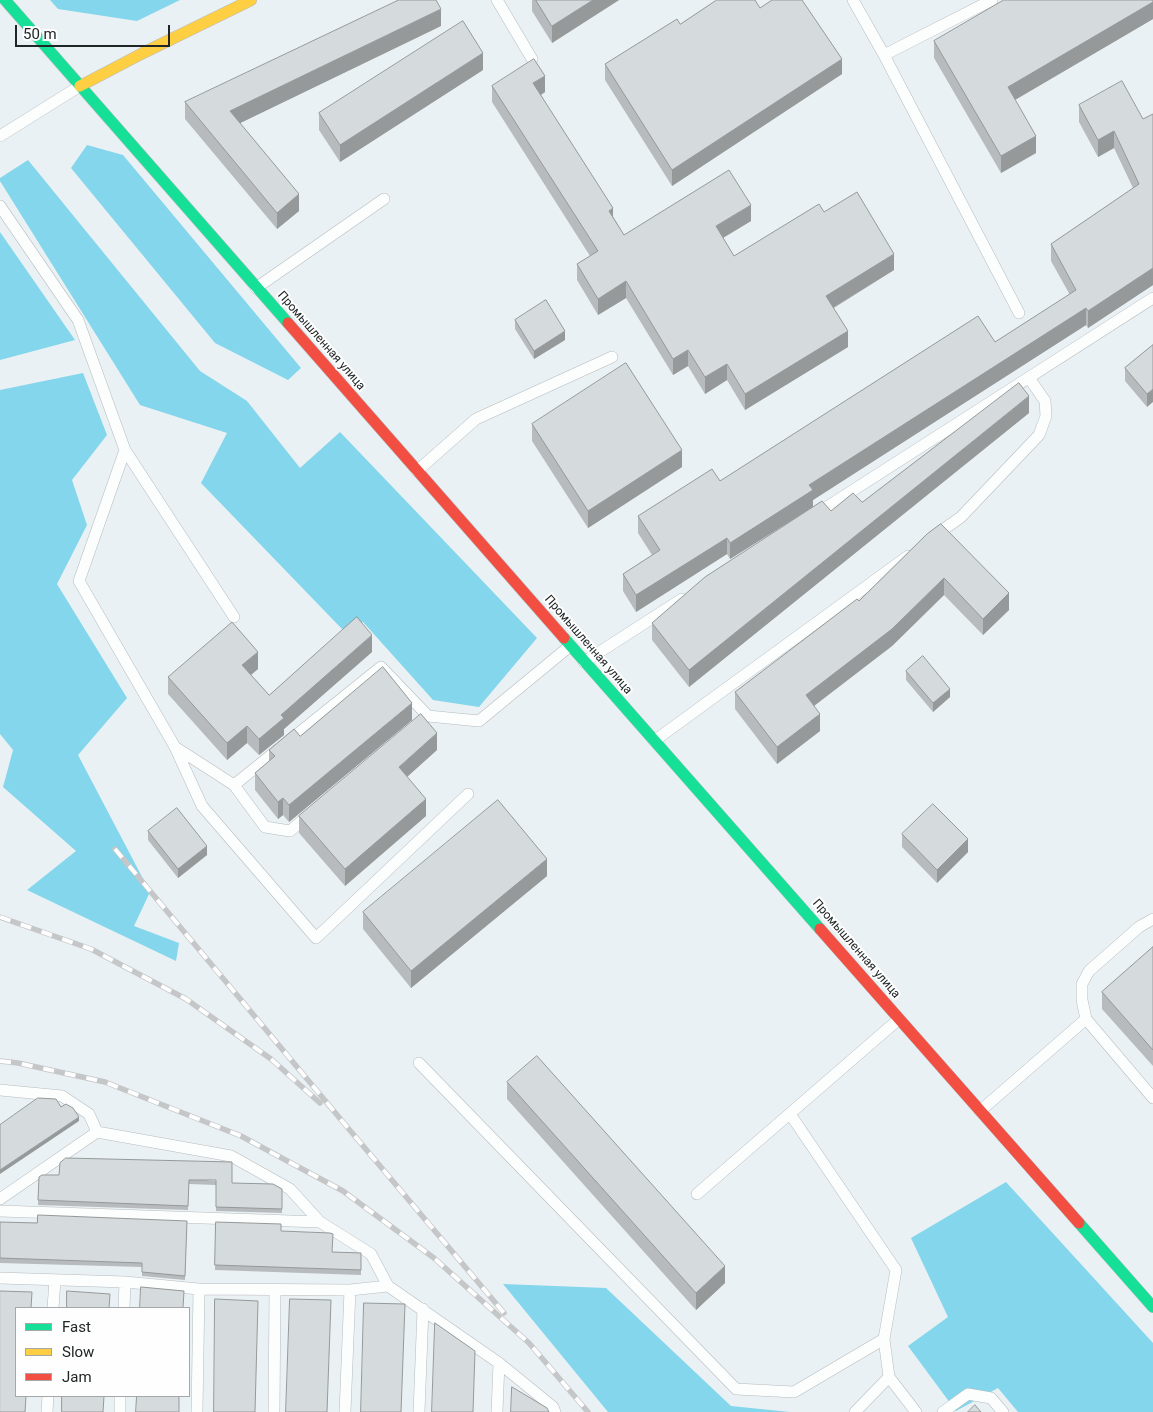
<!DOCTYPE html>
<html>
<head>
<meta charset="utf-8">
<style>
  body { margin:0 }
  #map { position:relative; width:1153px; height:1412px; overflow:hidden; background:#eaf1f4; font-family:Roboto,sans-serif }
  canvas { display:block }
  .legend { position:absolute; left:15px; top:1307px; width:175px; height:90px; box-sizing:border-box; background:#fefefe; border:1px solid #a5a7a8; margin:0; padding:6px 9px; list-style:none; font-size:15px; color:#202526 }
  .legend li { display:flex; align-items:center; gap:10px; height:25px }
  .legend b { width:25px; border:1px solid #a5a7a8 }
  .scale { position:absolute; left:15px; top:25px; width:155px; height:22px; box-sizing:border-box; border:2px solid #202526; border-top:0; padding-left:6px; font-size:15px; line-height:18px; white-space:nowrap; color:#202526; -webkit-text-stroke:4px #fefefe; paint-order:stroke }
</style>
</head>
<body>
<div id="map">
<canvas width="1153" height="1412"></canvas>
<ul class="legend">
<li><b style="height:6px;background:#16e098"></b>Fast</li>
<li><b style="height:6px;background:#ffcf43"></b>Slow</li>
<li><b style="height:6px;background:#f24e42"></b>Jam</li>
</ul>
<div class="scale">50 m</div>
</div>
<script>
const c = document.querySelector('canvas').getContext('2d');
c.lineJoin = 'round';
function paint(path, color) {
  c.fillStyle = color;
  c.fill(path, 'evenodd');
}
function trace(path, color, width, dash) {
  c.strokeStyle = color;
  c.lineWidth = width;
  c.lineCap = dash ? 'butt' : 'round';
  c.setLineDash(dash || []);
  c.stroke(path);
}
function write(font, color, halo, rows, align = 'center') {
  c.font = font + ' Roboto,sans-serif';
  c.lineWidth = 4;
  c.setLineDash([]);
  c.textBaseline = 'middle';
  c.strokeStyle = halo;
  c.fillStyle = color;
  for (const [text, x, y, turn = 0] of rows) {
    c.save();
    c.translate(x, y);
    c.rotate((+turn || 0) * Math.PI / 180);
    c.textAlign = isNaN(turn) ? turn : align;
    if (halo) c.strokeText(text, 0, 0);
    c.fillText(text, 0, 0);
    c.restore();
  }
}
paint(new Path2D(`
  M50 0H180L137 21 58 9Z
  M87 145 123 155 301 368 288 380 215 343 71 168Z
  M28 160 200 371 247 401 300 468 340 432 537 638 479 707 433 700 363 622 342 629 201 483 227 433 140 405 0 181V178Z
  M0 232 75 340 0 360Z
  M83 373 107 435 72 480 87 525 57 584 127 698 78 755 150 892 134 926 179 943 176 961 27 890 76 851 3 787 13 750 0 734V390Z
  M1006 1182 1153 1343V1412H1018L998 1388 956 1411 908 1346 948 1317 911 1238Z
  M503 1284 606 1288 731 1406 790 1412H608Z`), '#83d6eb');
const lane = new Path2D(`
  M497 0 532 59
  M853 0 884 55 1019 313
  M884 55 992 0
  M0 136 80 86
  M0 206 78 320 125 450 234 617
  M256 288 384 199
  M125 450 79 581 175 747 202 806 316 938 468 794
  M417 471 476 419 612 357
  M816 514 1153 298
  M933 537 961 517 1039 435 1046 416 1045 401 1029 378
  M584 662 682 599
  M654 741 908 556
  M175 747 234 785 381 667 428 716 479 721 570 646
  M234 785 265 827 290 831 309 815
  M1153 919 1139 927 1089 971 1082 984V1000L1086 1019 1153 1098
  M419 1063 736 1389 794 1392 884 1339
  M0 1090 62 1096 89 1114 97 1132 231 1156 290 1189 320 1222 371 1254 388 1286 499 1363 553 1407 555 1412
  M980 1111 1086 1019
  M790 1114 896 1270 884 1339 889 1377 916 1412
  M697 1194 899 1019
  M0 1199 97 1132
  M0 1211 320 1222
  M0 1278 125 1282 199 1289 350 1290 388 1286
  M53 1308 55 1280
  M124 1308 125 1282
  M47 1412 48 1396
  M120 1412V1396
  M197 1412 199 1289
  M274 1412 275 1290
  M345 1412 350 1290
  M419 1412 423 1309
  M497 1412 499 1363
  M855 1412 889 1377
  M943 1412 968 1394 991 1398 1003 1412`);
const fast = new Path2D(`
  M5 0 288 323
  M564 638 820 929
  M1079 1223 1153 1307`);
const slow = new Path2D(`
  M80 86 143 53 251 0`);
const jam = new Path2D(`
  M288 323 564 638
  M820 929 1079 1223`);
trace(lane, '#b6bbbd', 12);
trace(fast, '#b6bbbd', 12);
trace(slow, '#b6bbbd', 12);
trace(jam, '#b6bbbd', 12);
trace(lane, '#fcfdfd', 11);
trace(fast, '#16e098', 11);
trace(slow, '#ffcf43', 11);
trace(jam, '#f24e42', 11);
const rail = new Path2D(`
  M115 849 348 1128 504 1313
  M0 917 91 949 186 999 271 1059 320 1103
  M0 1061 18 1063 105 1082 241 1136 343 1191 434 1258 529 1343 588 1412`);
trace(rail, '#c5c6c8', 5.5);
trace(rail, '#fefefe', 4, [11]);
paint(new Path2D(`
  M532 0H619L552 43 532 11Z
  M1153 0V19L1015 100 1036 153 1001 173 934 58V41Z
  M760 8 842 74 672 186 605 80V64L680 24Z
  M441 26 240 123 299 211 277 229 185 119V102Z
  M483 70 340 162 319 130V113Z
  M492 86 545 92 541 95 624 235 751 221 723 238 734 256 824 212 894 270 834 308 848 347 745 410 727 380 705 394 688 366 673 375 626 298 598 315 577 280V264L590 256 492 102Z
  M1079 105 1143 119 1153 285 1088 328 1086 325 813 500V507L730 559 727 554 636 612 623 591V574L652 555 638 533V516L720 481 995 342 1070 295 1051 261V244L1133 188 1114 148 1098 157 1079 122Z
  M515 320 565 340 534 359 515 329Z
  M1153 345 1147 407 1125 381V368Z
  M1029 413 689 687 652 640V623L831 511 862 502Z
  M532 424 682 467 588 528 532 441Z
  M927 534 1009 610 983 635 944 595 892 646 814 706 820 731 777 764 735 709V692L859 601Z
  M372 652 284 729V735L259 755 247 743 227 760 168 694V677L258 669 251 675 269 695Z
  M906 671 950 697 933 712 906 680Z
  M412 720 289 822 283 815 278 819 255 790V773L269 762V750L300 736Z
  M437 750 407 777 426 816 345 886 299 833V816Z
  M148 831 207 855 178 878 148 840Z
  M902 834 968 852 937 883 902 847Z
  M547 876 411 988 363 929V912Z
  M1153 947V1066L1102 1009V992Z
  M507 1082 725 1283 696 1310 507 1099Z
  M60 1163 282 1189V1213L216 1211V1185L189 1184 188 1210 38 1205 39 1177 59 1175Z
  M187 1221 185 1280 142 1276V1267L0 1263V1222L37 1223Z
  M216 1222 281 1231 332 1252 361 1253V1275L215 1270Z`), '#b7bbbd');
paint(new Path2D(`
  M593 0H619L552 43V26Z
  M1153 2V19L1008 104V87Z
  M441 9V26L230 128V111Z
  M483 53V70L340 162V145Z
  M842 59V74L672 186V170Z
  M545 76V92L533 100V83Z
  M1114 131V148L1098 157V140Z
  M1036 136V153L1001 173V156Z
  M299 194V211L277 229V213Z
  M751 205V221L716 242V226Z
  M613 208V224L609 211Z
  M894 254V270L826 312V296Z
  M1153 268V285L1088 328V311Z
  M626 281V298L598 315V299Z
  M1086 308V325L813 500V507L730 559V543L809 485Z
  M565 331V340L534 359V351Z
  M848 331V347L745 410V394Z
  M688 350V366L673 375V359Z
  M727 364V380L705 394V377Z
  M1153 389V402L1147 407V394Z
  M1029 396V413L689 687V670Z
  M682 450V467L588 528V511Z
  M727 538V554L636 612V595Z
  M944 578V595L892 646 806 712V695Z
  M1009 593V610L983 635V619Z
  M372 635V652L284 729V735L259 755V739L281 715Z
  M258 652V669L242 682V665Z
  M950 689V697L933 712V703Z
  M412 703V720L289 822V805Z
  M820 714V731L777 764V747Z
  M247 726V743L227 760V743Z
  M437 733V750L399 784V767Z
  M283 798V815L278 819V802Z
  M426 799V816L345 886V869Z
  M968 839V852L937 883V870Z
  M207 846V855L178 878V869Z
  M547 859V876L411 988V971Z
  M79 1117V1121L0 1174V1170Z
  M725 1266V1283L696 1310V1293Z`), '#95999a');
const building = new Path2D(`
  M399 0H436L441 9 230 111 299 194 277 213 185 102Z
  M536 0H593L552 26Z
  M717 0H755L760 8 772 0H802L842 59 672 170 605 64 677 19 680 24Z
  M1004 0H1153V2L1008 87 1036 136 1001 156 934 41Z
  M463 21 483 53 340 145 319 113Z
  M534 59 545 76 533 83 613 208 609 211 624 235 729 170 751 205 716 226 734 256 819 204 824 212 857 192 894 254 826 296 848 331 745 394 727 364 705 377 688 350 673 359 626 281 598 299 577 264 598 251 492 86Z
  M1122 81 1143 119 1153 114V268L1088 311 1086 308 809 485 813 490 730 543 727 538 636 595 623 574 660 550 638 516 712 469 720 481 978 316 995 342 1076 290 1051 244 1139 184 1114 131 1098 140 1079 105Z
  M546 300 565 331 534 351 515 320Z
  M1153 345V389L1147 394 1125 368Z
  M626 363 682 450 588 511 532 424Z
  M1019 383 1029 396 689 670 652 623 705 577 822 501 831 511 853 493 862 502Z
  M941 524 1009 593 983 619 944 578 892 629 806 695 820 714 777 747 735 692 857 599 859 601 927 534Z
  M357 617 372 635 281 715 284 718 259 739 247 726 227 743 168 677 232 622 258 652 242 665 269 695Z
  M923 656 950 689 933 703 906 671Z
  M383 667 412 703 289 805 283 798 278 802 255 773 275 756 269 750 294 729 300 736Z
  M421 714 437 733 399 767 426 799 345 869 299 816Z
  M498 800 547 859 411 971 363 912Z
  M933 804 968 839 937 870 902 834Z
  M177 808 207 846 178 869 148 831Z
  M1153 947V1050L1102 992Z
  M537 1056 725 1266 696 1293 507 1082Z
  M38 1098 56 1099 61 1107 66 1104 73 1108 79 1117 0 1170V1125Z
  M66 1158 232 1162V1183L273 1184 282 1189V1209L216 1207V1180H189L188 1206 38 1200 39 1177 42 1175H59L60 1163Z
  M38 1215 187 1221 185 1276 142 1272V1263L0 1258V1222L37 1223Z
  M216 1222 281 1224V1231L330 1233 333 1234 332 1252 361 1253V1270L215 1265Z
  M141 1287 184 1291 183 1308H140Z
  M0 1291 32 1292 31 1308H16V1396H26L25 1412H0Z
  M67 1291 110 1294 109 1308H67Z
  M215 1299 258 1301 255 1412H214Z
  M290 1299 331 1300 327 1412H286Z
  M364 1303 405 1304 401 1412H361Z
  M435 1323 475 1351 473 1412H432Z
  M512 1387 547 1408 549 1412H511Z
  M62 1396H104L103 1412H62Z
  M137 1396H179V1412H136Z
  M975 1405 981 1412H968Z`);
paint(building, '#d5dadc');
trace(building, '#95999a', 1);
write('12px', '#202526', '#fefefe', [
  ["Промышленная улица",321,341,49],
  ["Промышленная улица",588,645,49],
  ["Промышленная улица",856,949,49]
]);
</script>
</body>
</html>
